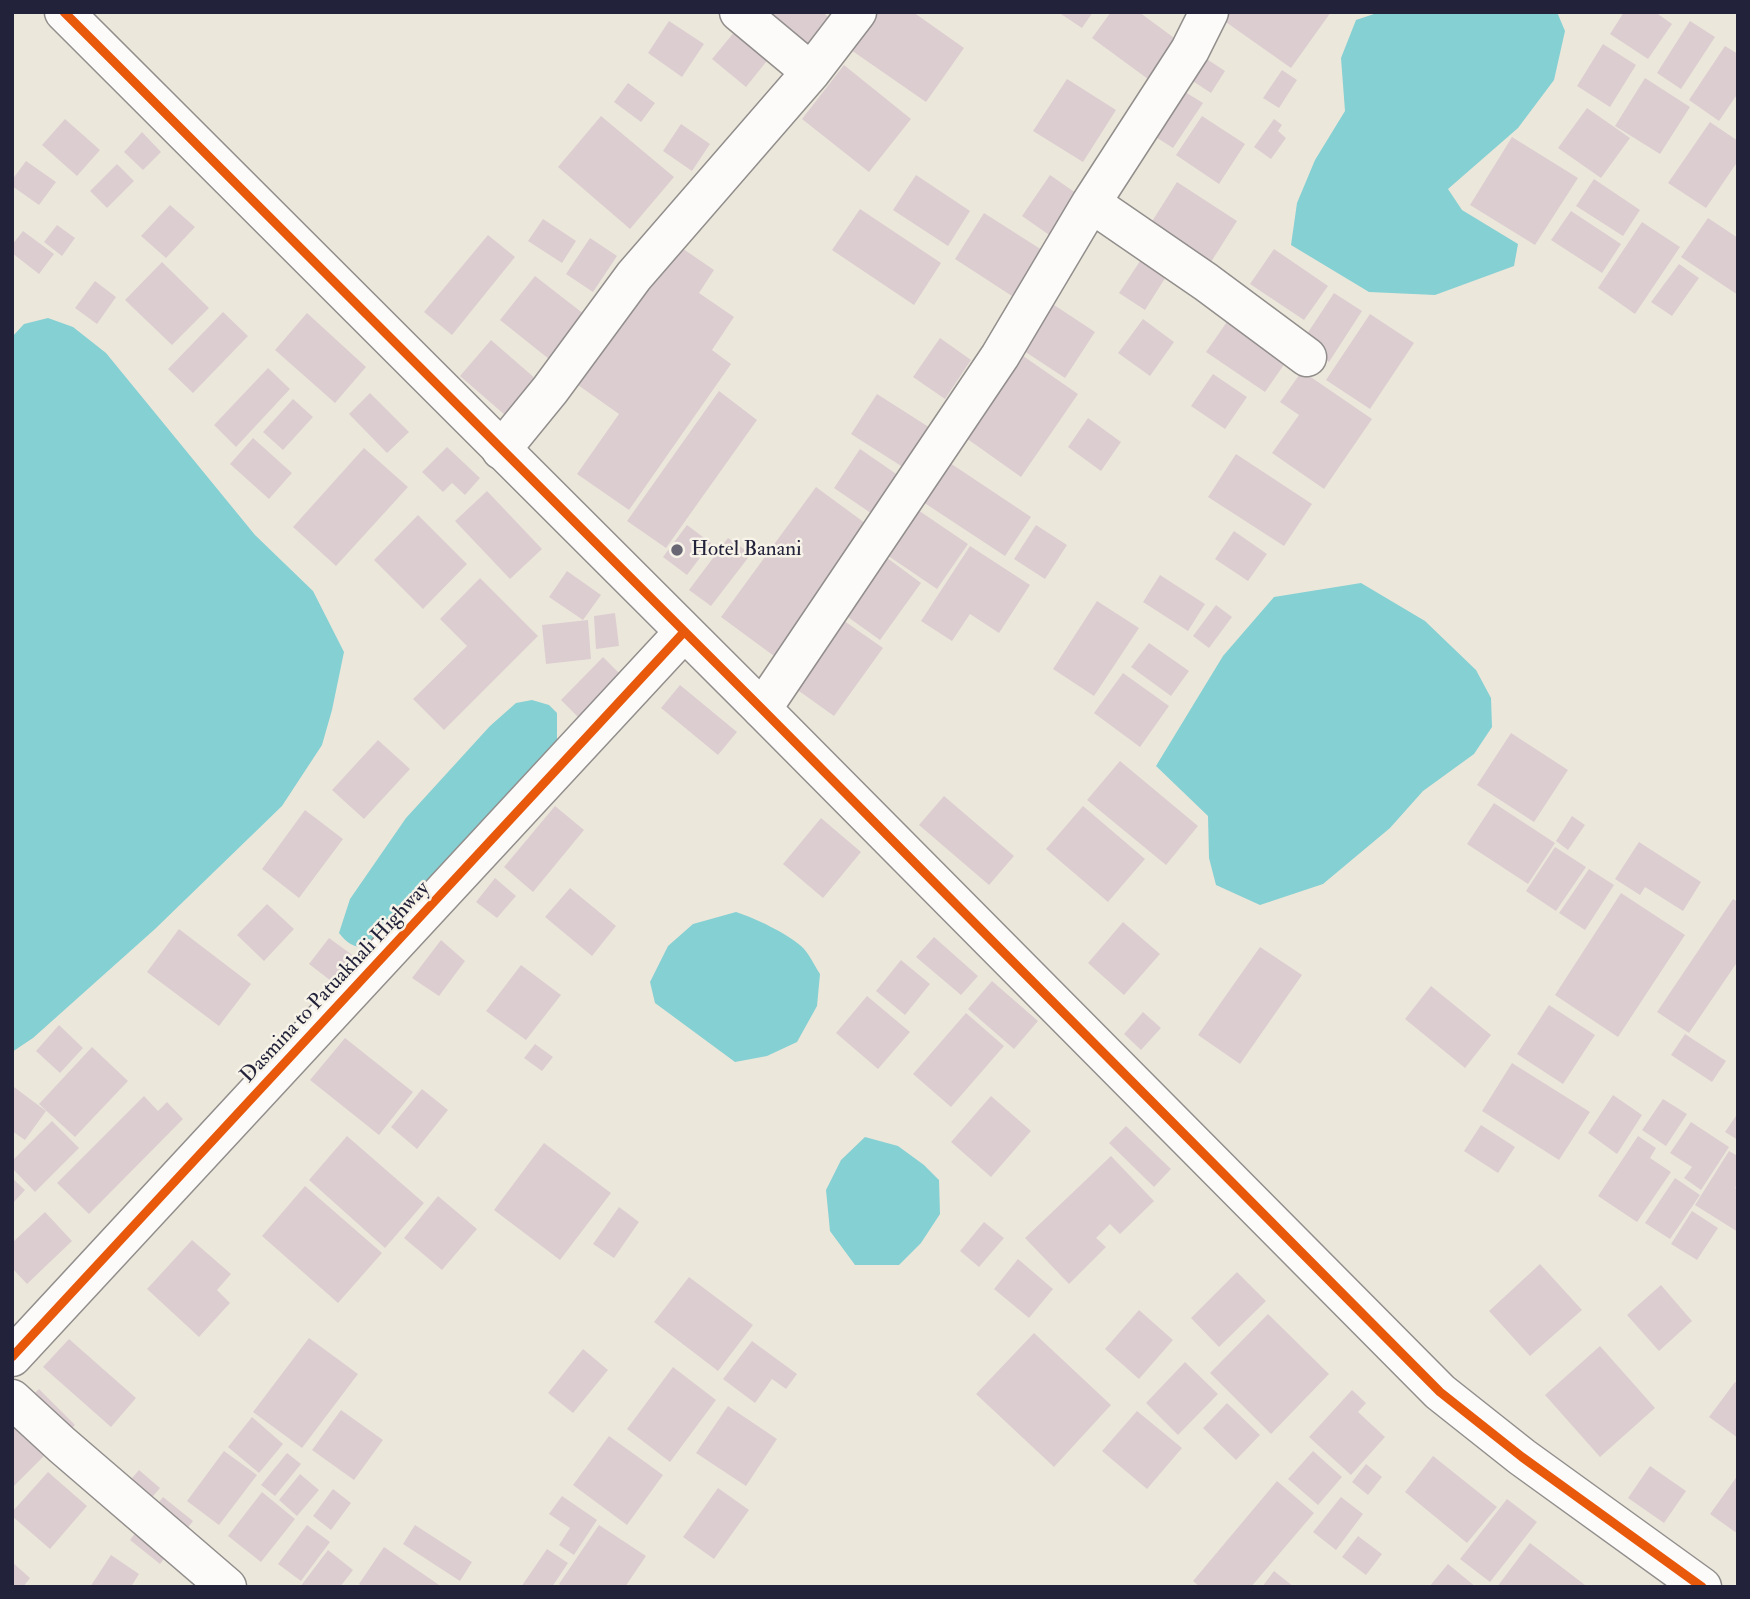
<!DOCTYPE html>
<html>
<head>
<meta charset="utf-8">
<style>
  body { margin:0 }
  #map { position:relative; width:1750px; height:1599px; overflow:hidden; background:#ece7db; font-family:"IM FELL Double Pica",serif }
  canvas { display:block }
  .frame { position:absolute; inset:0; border:14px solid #22223b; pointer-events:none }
</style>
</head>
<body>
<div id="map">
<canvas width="1750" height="1599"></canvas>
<div class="frame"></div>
</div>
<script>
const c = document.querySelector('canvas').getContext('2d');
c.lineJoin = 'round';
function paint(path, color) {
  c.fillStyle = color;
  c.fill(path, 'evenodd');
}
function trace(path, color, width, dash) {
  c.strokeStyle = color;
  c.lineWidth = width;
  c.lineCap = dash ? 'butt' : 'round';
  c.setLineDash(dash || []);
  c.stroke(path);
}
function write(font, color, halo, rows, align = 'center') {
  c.font = font + ' "IM FELL Double Pica",serif';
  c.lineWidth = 5;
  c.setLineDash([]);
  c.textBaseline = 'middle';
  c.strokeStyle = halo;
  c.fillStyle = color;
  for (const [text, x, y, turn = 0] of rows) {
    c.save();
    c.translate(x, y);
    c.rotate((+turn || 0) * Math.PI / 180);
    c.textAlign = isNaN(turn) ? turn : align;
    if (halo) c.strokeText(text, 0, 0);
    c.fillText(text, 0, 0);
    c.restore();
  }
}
paint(new Path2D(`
  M1380 12H1557L1565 31 1554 80 1518 128 1448 189 1462 210 1518 244 1514 266 1435 295 1369 292 1291 245 1297 203 1315 160 1345 111 1341 58 1356 20Z
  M48 318 73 327 106 353 255 535 313 591 344 652 332 710 322 745 282 806 155 929 33 1038 12 1052V337L24 324Z
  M1361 583 1425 621 1476 670 1491 698 1492 727 1474 754 1423 791 1390 828 1323 884 1260 905 1216 885 1209 858 1208 816 1156 766 1223 656 1274 597Z
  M532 700 549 705 557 713V741L366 948C353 947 347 943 339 933L350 899 406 818 490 726 516 703Z
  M736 912C755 918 786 933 801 946 809 953 814 965 820 974L817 1006 797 1042 767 1056 735 1062 655 1003 650 982 668 946 693 924Z
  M865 1137 898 1146 924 1165 939 1180 940 1214 921 1243 899 1265H855L830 1231 826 1190 841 1160Z`), '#85d0d3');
paint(new Path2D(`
  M754 12H823L828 17 802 50Z
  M878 12H913L964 48 926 102 851 50Z
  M1058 12H1093L1082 28Z
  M1111 12H1139L1181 43 1152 82 1092 38Z
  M1229 12H1331L1291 68 1223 20Z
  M1624 12H1655L1672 24 1648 59 1610 34Z
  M669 21 704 44 682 77 648 53Z
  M1690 21 1715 37 1681 89 1657 73Z
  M740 25 774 52 746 87 712 59Z
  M1603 44 1636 65 1610 107 1577 86Z
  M1725 46 1738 54V93L1719 121 1689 100Z
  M1196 52 1225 71 1211 93 1182 74Z
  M844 65 911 119 869 172 802 119Z
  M1282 70 1297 80 1279 108 1263 98Z
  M1645 78 1690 107 1660 154 1615 126Z
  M1067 79 1116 110 1083 162 1033 131Z
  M628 83 655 103 641 122 614 102Z
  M1177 87 1203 103 1173 148 1148 132Z
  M1587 108 1630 138 1601 178 1558 148Z
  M601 116 674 177 630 229 558 167Z
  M1202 116 1245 144 1219 184 1176 155Z
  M65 119 100 150 77 176 42 145Z
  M1274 119 1282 125 1278 131 1286 138 1271 159 1254 147Z
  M1710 122 1738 141V161L1706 208 1668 183Z
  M681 124 710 144 692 171 663 151Z
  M142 132 161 152 143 170 124 152Z
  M1512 137 1578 178 1535 245 1470 205Z
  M26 161 56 182 39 205 12 186V180Z
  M117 164 134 181 107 208 90 191Z
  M916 175 970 211 948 246 893 210Z
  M1050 175 1083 198 1055 239 1022 216Z
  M1594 179 1640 210 1623 236 1576 206Z
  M1177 182 1237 221 1211 262 1151 223Z
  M170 205 195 227 166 258 141 236Z
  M860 209 941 263 914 305 832 250Z
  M1571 211 1621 244 1602 273 1551 240Z
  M984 213 1042 250 1012 296 955 259Z
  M1708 218 1738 238V295L1681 257Z
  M543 219 576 241 562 263 528 241Z
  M1642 222 1680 247 1635 314 1598 288Z
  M57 225 75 238 62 256 44 242Z
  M23 231 54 254 39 274 12 253V245Z
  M488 235 515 257 452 335 424 312Z
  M590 238 617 256 593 292 566 274Z
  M676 244 714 270 699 293 734 317 712 350 731 364 629 510 577 474 619 414 578 385Z
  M1274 249 1328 286 1304 320 1250 284Z
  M1144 255 1169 272 1145 310 1119 293Z
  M162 262 209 308 172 345 125 300Z
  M1679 264 1699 278 1672 316 1651 302Z
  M535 276 589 318 554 363 500 320Z
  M95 281 116 297 97 324 75 308Z
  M1334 293 1362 311 1329 362 1301 343Z
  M1045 299 1095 332 1065 378 1015 345Z
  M223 312 248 336 193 393 168 369Z
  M307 313 366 367 335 403 275 350Z
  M1370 314 1414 343 1370 409 1326 380Z
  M1231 316 1290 356 1265 392 1206 352Z
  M1143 319 1174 342 1150 376 1118 353Z
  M940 338 971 360 945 399 913 377Z
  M491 340 544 386 513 422 460 376Z
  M1016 351 1078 394 1021 477 959 433Z
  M268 368 290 389 236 447 214 425Z
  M1302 371 1372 419 1324 489 1272 453 1299 415 1280 402Z
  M1213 374 1247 397 1225 429 1191 406Z
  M719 391 757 420 666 548 627 521Z
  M370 393 409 432 387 453 349 414Z
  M877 394 935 431 909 471 851 434Z
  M293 399 313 417 283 450 263 432Z
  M1088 418 1121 442 1101 471 1068 447Z
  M253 438 292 473 269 499 230 464Z
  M447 447 480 478 465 495 452 483 443 492 422 472Z
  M364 448 408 487 336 566 293 527Z
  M860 449 908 482 881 520 834 488Z
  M1236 454 1312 504 1284 546 1208 497Z
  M950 463 1031 517 1005 556 923 502Z
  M816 487 869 526 774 656 721 617Z
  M487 491 542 549 510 579 455 521Z
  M915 508 968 544 937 589 884 553Z
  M418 515 467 564 423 609 374 560Z
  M687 525 711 543 687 575 663 557Z
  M1036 525 1067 545 1045 579 1014 559Z
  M1234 531 1267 554 1248 581 1215 559Z
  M728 538 751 554 711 606 689 590Z
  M970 546 1030 585 999 633 970 614 952 641 921 621Z
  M879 552 921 583 880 640 838 610Z
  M567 571 601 595 583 620 549 597Z
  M1160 575 1205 604 1188 631 1143 602Z
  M480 578 538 636 444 730 413 699 467 646 440 619Z
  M1097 601 1139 628 1094 696 1053 669Z
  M1216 605 1232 617 1209 648 1193 636Z
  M615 613 619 646 596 649 594 616Z
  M840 618 883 648 834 716 792 686Z
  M588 620 591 659 546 664 542 625Z
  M1149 643 1189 671 1171 696 1131 667Z
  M603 657 622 676 580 719 561 700Z
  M1123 673 1169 706 1140 747 1094 713Z
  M680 685 737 732 718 755 661 708Z
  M1511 733 1568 770 1534 822 1477 785Z
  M378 740 410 769 364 819 332 790Z
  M1120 761 1198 826 1166 865 1087 800Z
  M944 796 1014 856 989 885 919 825Z
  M1494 803 1555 843 1528 884 1467 844Z
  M555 806 584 830 533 892 504 867Z
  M1083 806 1145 859 1108 902 1046 849Z
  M305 810 343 839 299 898 262 869Z
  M1572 816 1585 825 1568 850 1556 841Z
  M821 818 861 852 823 898 783 864Z
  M1639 842 1701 882 1683 911 1645 887 1640 895 1615 879Z
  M1555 847 1586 867 1556 911 1526 891Z
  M1589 869 1614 885 1585 930 1559 913Z
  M495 878 516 896 497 918 476 902Z
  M570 888 616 926 592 956 545 917Z
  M1621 893 1685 935 1618 1037 1555 995Z
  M1733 899 1738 902V961L1689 1033 1657 1012Z
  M267 904 294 929 264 961 237 935Z
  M1123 922 1160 954 1124 995 1088 963Z
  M179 929 251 984 219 1026 147 972Z
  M934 937 978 976 961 995 916 957Z
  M329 938 355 957 335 984 309 964Z
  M441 940 465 961 439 996 412 978Z
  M1260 947 1302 975 1240 1064 1198 1035Z
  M901 960 930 984 905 1015 876 991Z
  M521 965 561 995 526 1040 486 1011Z
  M992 981 1038 1021 1014 1049 968 1009Z
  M1431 986 1491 1035 1465 1068 1405 1019Z
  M867 996 910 1032 878 1069 836 1033Z
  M1549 1005 1595 1035 1563 1084 1517 1054Z
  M1143 1012 1161 1028 1141 1050 1124 1034Z
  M966 1013 1004 1046 951 1107 913 1074Z
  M59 1025 83 1048 60 1073 36 1051Z
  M1685 1034 1726 1061 1712 1082 1671 1055Z
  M345 1038 413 1092 379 1135 310 1080Z
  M535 1044 553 1057 542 1071 524 1058Z
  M92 1047 128 1081 75 1137 39 1104Z
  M1512 1063 1590 1112 1559 1160 1482 1111Z
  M14 1087 46 1111 25 1140 12 1131V1089Z
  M422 1089 448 1110 417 1149 391 1127Z
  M1613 1095 1642 1115 1617 1154 1588 1133Z
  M144 1096 158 1111 167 1102 183 1119 89 1214 57 1183Z
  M991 1096 1031 1131 991 1177 951 1142Z
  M1663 1099 1687 1114 1666 1146 1642 1130Z
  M1738 1113V1140L1725 1132Z
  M52 1121 79 1148 35 1192 12 1168V1161Z
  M1691 1122 1729 1147 1701 1190 1684 1178 1692 1167 1670 1153Z
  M1481 1125 1515 1147 1498 1173 1464 1151Z
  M1126 1126 1171 1169 1154 1187 1109 1143Z
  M347 1136 424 1203 385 1248 309 1180Z
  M1638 1136 1656 1148 1650 1158 1671 1172 1637 1222 1598 1196Z
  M544 1143 611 1193 560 1260 494 1210Z
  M1729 1151 1738 1156V1183L1735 1188 1738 1190V1232L1695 1205Z
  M1111 1156 1154 1201 1120 1234 1110 1224 1096 1238 1106 1247 1069 1284 1025 1238Z
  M12 1178 25 1190 12 1204Z
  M1675 1178 1700 1195 1670 1239 1645 1223Z
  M305 1186 382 1253 338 1303 262 1236Z
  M438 1196 477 1229 442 1270 404 1238Z
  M619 1207 639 1222 614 1258 593 1244Z
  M1692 1211 1718 1228 1697 1260 1671 1244Z
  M45 1212 72 1241 27 1284 12 1268V1243Z
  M984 1222 1004 1238 979 1267 960 1251Z
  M192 1240 231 1274 217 1290 230 1303 199 1337 147 1289Z
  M1018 1259 1053 1289 1029 1318 994 1289Z
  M1540 1264 1582 1310 1530 1356 1489 1311Z
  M1237 1272 1266 1301 1219 1347 1191 1318Z
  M689 1277 753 1325 718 1371 654 1322Z
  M1661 1285 1692 1321 1659 1351 1627 1315Z
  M1139 1310 1173 1340 1139 1379 1105 1349Z
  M1268 1314 1329 1374 1271 1434 1210 1373Z
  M1034 1333 1111 1405 1054 1467 976 1394Z
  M309 1338 358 1374 302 1448 253 1412Z
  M69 1339 136 1398 111 1427 43 1367Z
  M752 1341 797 1374 786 1389 772 1379 755 1403 723 1379Z
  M1600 1346 1655 1408 1600 1457 1545 1395Z
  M583 1349 608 1370 573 1413 548 1393Z
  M1185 1362 1218 1394 1178 1435 1146 1403Z
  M673 1367 716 1400 670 1462 627 1429Z
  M1735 1382 1738 1384V1438L1709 1417Z
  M39 1389 75 1425 14 1486 12 1484V1415Z
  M1352 1390 1366 1403 1358 1412 1385 1437 1351 1475 1309 1437Z
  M1227 1403 1260 1435 1236 1460 1203 1428Z
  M728 1406 777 1439 746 1486 696 1453Z
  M341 1410 383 1440 354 1480 312 1450Z
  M1137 1411 1182 1448 1147 1489 1102 1451Z
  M252 1417 283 1444 259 1473 228 1447Z
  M609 1436 663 1475 627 1525 573 1485Z
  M224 1451 257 1475 219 1525 187 1501Z
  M1313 1451 1342 1477 1318 1505 1288 1479Z
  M287 1453 301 1464 275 1496 261 1485Z
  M1433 1456 1497 1507 1467 1543 1405 1492Z
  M1366 1464 1382 1477 1368 1495 1352 1482Z
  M1650 1466 1686 1491 1664 1523 1628 1498Z
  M139 1470 160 1488 136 1516 115 1498Z
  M48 1472 87 1506 50 1549 12 1516V1512Z
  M300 1474 319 1490 297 1516 279 1500Z
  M1738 1475V1534L1710 1514Z
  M1277 1481 1314 1513 1251 1587H1200L1193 1581Z
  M718 1488 749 1510 714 1559 683 1537Z
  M333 1489 351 1503 331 1530 313 1516Z
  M262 1492 295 1519 261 1562 228 1536Z
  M562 1496 597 1520 574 1555 559 1545 570 1528 549 1514Z
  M163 1497 193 1521 160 1564 130 1540Z
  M1341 1497 1363 1514 1336 1550 1313 1532Z
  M1507 1499 1537 1522 1490 1582 1460 1559Z
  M307 1525 330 1542 301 1581 278 1564Z
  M415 1525 472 1562 460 1581 403 1544Z
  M599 1525 646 1556 625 1587H563L559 1584Z
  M1358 1536 1382 1554 1366 1575 1342 1557Z
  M1530 1543 1585 1585 1583 1587H1497Z
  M384 1547 442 1587H363L359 1584Z
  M547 1549 568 1563 552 1587H521Z
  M328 1550 353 1570 340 1587H300Z
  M111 1555 139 1574 131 1587H90Z
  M12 1562 30 1578 23 1587H12Z
  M1448 1564 1476 1587H1429Z
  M1274 1571 1294 1587H1262Z`), '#dccdd1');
const minor = new Path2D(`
  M739 12 811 72
  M1091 203 1206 282 1307 357
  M501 450 550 390 634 276 811 72 857 12
  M762 709 1000 356 1091 203 1190 50 1209 12
  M12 1399 62 1445 227 1587`);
const tertiary = new Path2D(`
  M64 12 762 709 1440 1392 1522 1457 1702 1587
  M12 1357 684 632`);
trace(minor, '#918e8c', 41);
trace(tertiary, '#918e8c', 41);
trace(minor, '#fcfbfa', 38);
trace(tertiary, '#fcfbfa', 38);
trace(new Path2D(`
  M64 12 762 709 1440 1392 1522 1457 1702 1587
  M12 1357 684 632`), '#e8590c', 9);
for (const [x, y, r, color] of [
  [677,550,7,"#696773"]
]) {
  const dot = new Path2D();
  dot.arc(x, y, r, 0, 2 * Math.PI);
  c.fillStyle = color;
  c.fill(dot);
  trace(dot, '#f7f3e8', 2.5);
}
write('21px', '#22223b', '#f7f3e8', [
  ["Hotel Banani",691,550]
], 'left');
write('21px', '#22223b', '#f7f3e8', [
  ["Dasmina to Patuakhali Highway",336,983,-47]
]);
</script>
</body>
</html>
